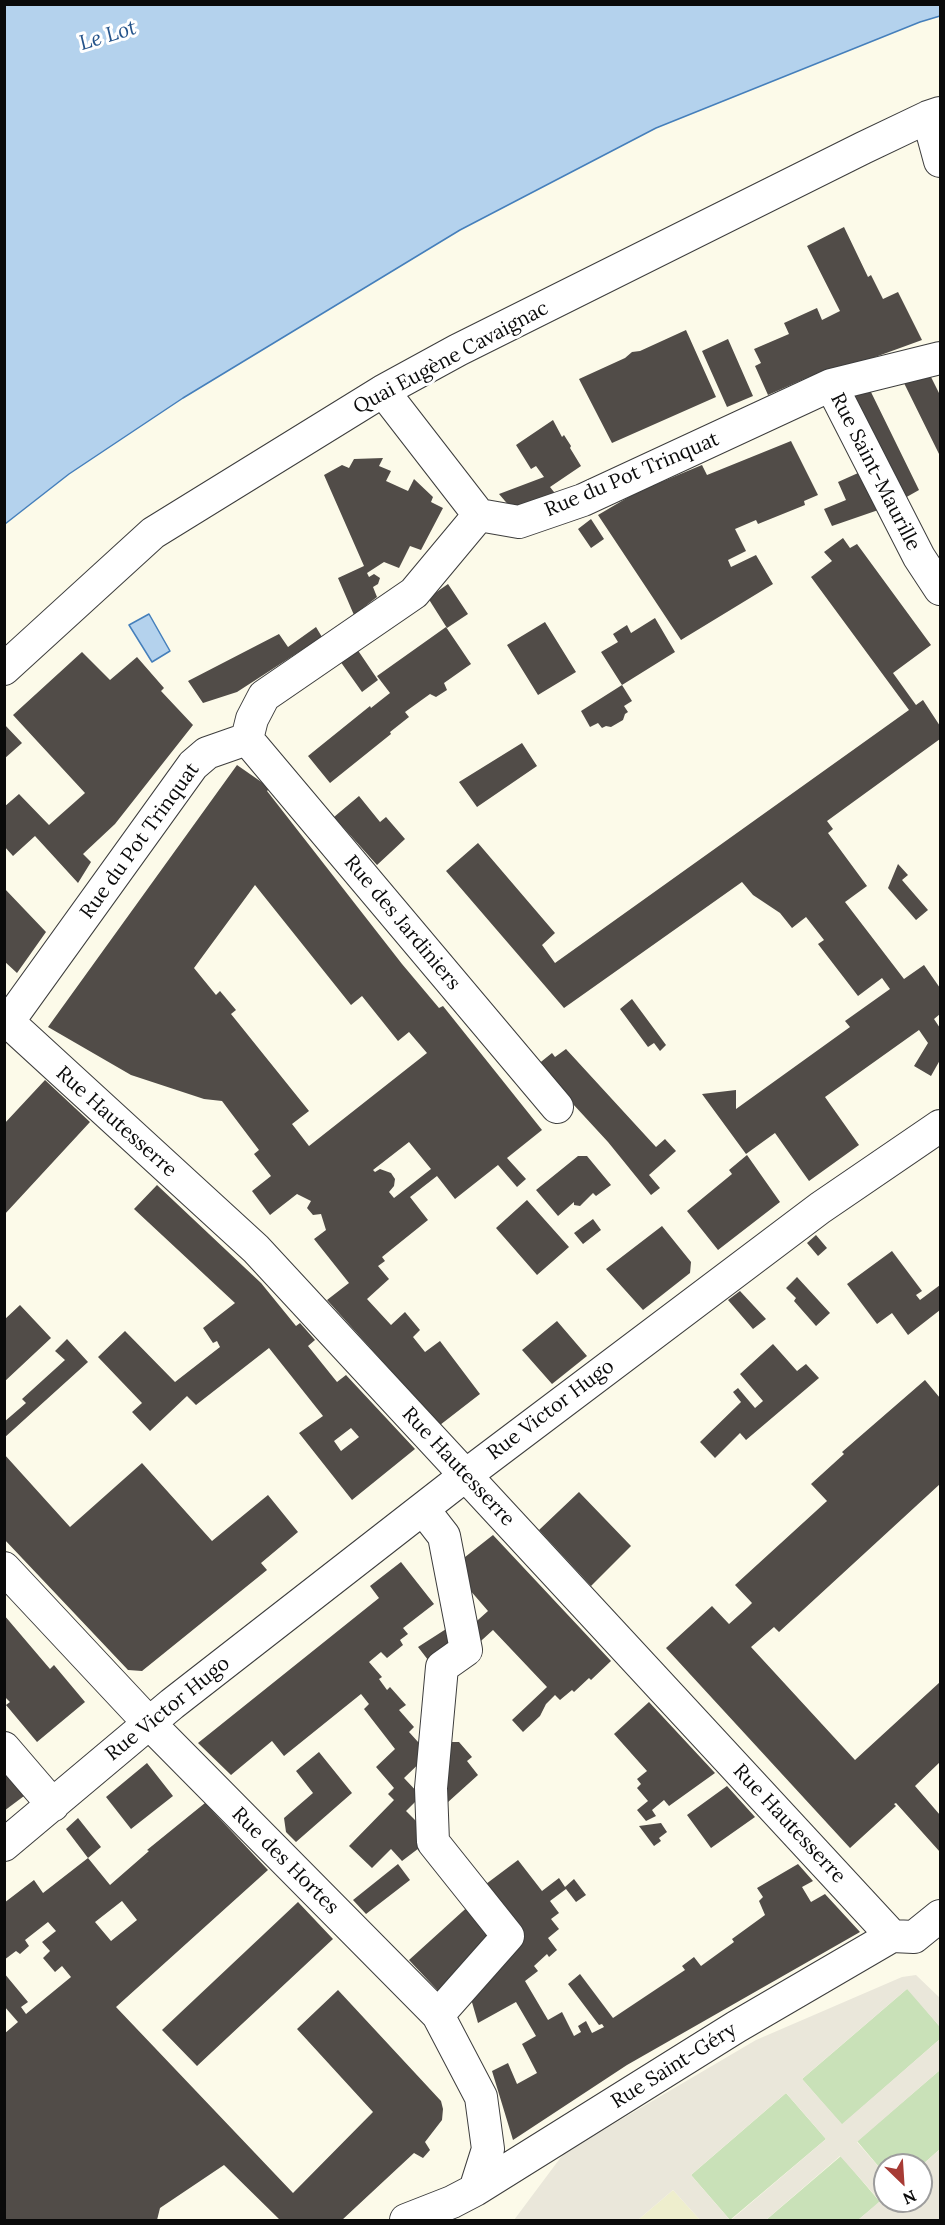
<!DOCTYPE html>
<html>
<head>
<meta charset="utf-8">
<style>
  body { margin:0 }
  #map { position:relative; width:945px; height:2225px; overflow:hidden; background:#fcfae9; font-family:Lora,serif }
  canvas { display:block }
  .frame { position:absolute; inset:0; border:6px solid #0a0a0a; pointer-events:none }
  .north { position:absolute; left:873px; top:2153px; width:60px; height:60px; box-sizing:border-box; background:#fff; border:2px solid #9d9d9d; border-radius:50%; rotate:155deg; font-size:16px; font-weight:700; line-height:24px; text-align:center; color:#0a0a0a }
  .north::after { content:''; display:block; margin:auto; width:21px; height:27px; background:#a73b35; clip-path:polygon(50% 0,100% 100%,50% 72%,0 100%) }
</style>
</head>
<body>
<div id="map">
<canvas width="945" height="2225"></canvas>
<div class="frame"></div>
<div class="north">N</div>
</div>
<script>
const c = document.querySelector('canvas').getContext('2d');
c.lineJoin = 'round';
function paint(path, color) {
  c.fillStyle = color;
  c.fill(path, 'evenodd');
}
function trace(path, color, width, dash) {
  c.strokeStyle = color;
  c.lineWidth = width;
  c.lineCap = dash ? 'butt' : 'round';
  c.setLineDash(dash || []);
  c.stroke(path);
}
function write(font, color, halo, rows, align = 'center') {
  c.font = font + ' Lora,serif';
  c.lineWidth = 6;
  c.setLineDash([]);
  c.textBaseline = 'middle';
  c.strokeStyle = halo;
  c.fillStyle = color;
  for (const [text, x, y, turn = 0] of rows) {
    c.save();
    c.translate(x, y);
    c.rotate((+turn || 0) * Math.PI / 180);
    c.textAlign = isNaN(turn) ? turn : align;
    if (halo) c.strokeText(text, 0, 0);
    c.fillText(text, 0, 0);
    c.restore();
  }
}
paint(new Path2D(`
  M673 2190 700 2220H638Z`), '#eeeecd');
paint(new Path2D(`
  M908 1988 940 2027V2039L842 2125 802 2079Z
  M940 2070V2149L921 2166 885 2165V2174L857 2141Z
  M786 2093 826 2139 730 2220 691 2175Z
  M841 2156 880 2202 858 2220H766Z`), '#c9e1b8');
paint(new Path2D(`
  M916 1975 940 1998V2027L907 1989 802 2079 842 2124 940 2039V2070L857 2142 885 2174V2201H921V2166L940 2149V2220H858L880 2201 840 2156 766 2220H731L826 2139 786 2093 691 2175 730 2220H700L673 2190 638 2220H514L564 2153 756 2040 902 1977Z`), '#eae7da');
const water = new Path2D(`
  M5 4H940V16L920 22 656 128 460 230 183 398 69 474 5 524Z
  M149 614 170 651 152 662 129 625Z`);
paint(water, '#b4d2ed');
trace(water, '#457fbb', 1.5);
paint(new Path2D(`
  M844 227 868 277 871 275 883 299 898 292 922 340 812 380 811 376 768 395 755 366 761 363 754 349 789 334 784 323 817 308 822 320 840 311 807 246Z
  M686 330 716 397 612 443 579 379 625 358 632 352 640 351Z
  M728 339 753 396 727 407 702 351Z
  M928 371 940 395V456L902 379Z
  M869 388 919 490 896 503 850 393Z
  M553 420 562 437 564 435 571 446 570 448 581 466 550 487 562 502 511 508 499 494 544 477 536 466 531 469 516 445Z
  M791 441 818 495 804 501 805 505 758 524 756 520 735 529 746 551 728 560 731 567 756 555 773 584 681 640 598 515 637 492 702 465 707 475Z
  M383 458 379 466 391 471 386 481 408 491 414 479 433 497 431 502 443 508 421 550 410 546 399 568 384 562 367 573 369 577 374 574 380 578 378 584 373 587 377 597 354 615 338 578 364 566 324 475 342 465 349 468 354 459Z
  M867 469 887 507 832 526 824 509 846 500 838 482Z
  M591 519 604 539 591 548 578 529Z
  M843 538 850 548 857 544 931 645 893 673 916 705 923 700 940 726V739L827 821 833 829 828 833 867 886 845 902 904 979 924 965 940 988V1014L934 1019 940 1028V1060L931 1076 914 1066 928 1043 919 1030 825 1097 859 1145 809 1181 775 1133 746 1154 702 1094 736 1090V1109L850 1027 845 1021 890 989 882 978 858 996 818 944 824 940 806 917 792 928 780 913 753 895 742 882 564 1008 446 871 478 843 555 933 542 945 555 963 909 710 811 577 832 561 824 552Z
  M448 584 468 614 447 628 428 598Z
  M655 618 675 652 622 685 601 652 618 642 613 634 627 625 631 633Z
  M545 622 576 672 538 695 507 645Z
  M316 627 322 637 237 692 203 703 188 681 279 634 288 647Z
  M446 627 471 664 444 683 447 690 436 697 430 694 405 712 409 717 390 732 391 734 330 783 308 756 370 706 371 708 390 693 377 676Z
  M357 649 378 680 362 692 340 661Z
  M82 652 110 680 137 657 164 688 161 691 193 725 115 824 83 854 91 862 78 883 35 836 13 856 4 846V807L19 794 49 825 85 793 13 715Z
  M622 685 632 701 624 706 628 712 625 714 623 720 611 727 606 726 602 728 598 723 590 727 581 711Z
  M4 724 22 743 4 759Z
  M522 743 537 766 477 807 459 782Z
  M237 765 270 788 267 791 402 964 439 1008 443 1006 542 1130 507 1158 526 1179 517 1187 498 1165 455 1199 437 1176 410 1197 428 1220 382 1257 385 1261 378 1266 389 1279 367 1299 391 1325 405 1312 420 1330 413 1337 425 1352 440 1341 480 1394 440 1425 327 1300 349 1283 314 1239 326 1230 321 1214 313 1215 307 1208 311 1201 297 1194 270 1215 252 1191 271 1176 254 1154 259 1150 222 1101 204 1099 131 1075 48 1027ZM255 885 351 1005 362 996 398 1041 409 1032 427 1053 309 1146 292 1124 309 1111 231 1014 236 1010 220 991 216 995 194 968ZM409 1142 431 1169 394 1198 389 1192 394 1186 395 1179 391 1173 380 1169 375 1172 373 1170Z
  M359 796 380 822 386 817 405 839 377 865 334 817Z
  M898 864 908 875 902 880 928 910 916 920 888 888Z
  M4 888 46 932 17 973 4 961Z
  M632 999 666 1045 660 1051 654 1043 648 1047 620 1009Z
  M566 1049 656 1147 665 1139 676 1151 649 1175 660 1188 651 1195 608 1142 537 1065 552 1053 555 1057Z
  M45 1080 90 1122 4 1215V1124Z
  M747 1155 780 1202 718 1250 687 1211 732 1174 729 1170Z
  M578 1156H587L611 1185 596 1196 593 1193 580 1206 574 1205V1202L558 1216 536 1190Z
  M157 1185 261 1283 296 1326 300 1323 315 1340 308 1346 337 1382 346 1375 415 1449 352 1500 299 1433 323 1416 269 1348 196 1405 187 1396 150 1431 132 1412 142 1403 98 1357 125 1331 175 1382 220 1347 217 1341 213 1343 203 1328 235 1303 134 1209ZM351 1428 359 1437 341 1451 334 1441Z
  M527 1200 569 1247 537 1275 496 1228Z
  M593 1219 601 1230 583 1244 574 1233Z
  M662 1226 691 1262 690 1273 643 1310 606 1269Z
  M816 1235 827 1248 818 1256 807 1243Z
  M892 1251 922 1291 916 1295 920 1300 940 1285V1310L908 1335 892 1313 877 1324 847 1284Z
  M797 1277 830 1313 816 1326 794 1301 796 1298 786 1288Z
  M740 1291 766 1319 753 1329 728 1300Z
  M20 1305 51 1338 4 1382V1320Z
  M557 1321 587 1356 552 1384 522 1350Z
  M67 1339 88 1362 4 1438V1422L26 1403 22 1399 65 1360 55 1351Z
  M773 1344 797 1371 806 1364 819 1378 746 1440 740 1433 715 1458 700 1442 741 1402 733 1392 738 1388 755 1408 763 1401 740 1374Z
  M925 1380 940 1398V1484L779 1632 774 1627 751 1647 855 1760 940 1682V1762L915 1786 940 1815V1852L896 1803 894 1804 896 1806 850 1848 666 1648 712 1606 729 1624 748 1607 752 1603 735 1585 827 1501 811 1484 844 1454 842 1452Z
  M4 1454 70 1527 142 1463 212 1541 268 1495 298 1532 261 1563 267 1570 142 1671 128 1670 4 1539Z
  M579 1492 631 1546 591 1586 539 1530Z
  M493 1535 611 1661 591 1680 589 1678 574 1692 572 1690 560 1700 555 1695 546 1704 540 1716 523 1732 512 1720 547 1687 493 1630 472 1649 469 1628 488 1611 463 1582 460 1561Z
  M401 1562 434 1604 403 1628 408 1634 400 1640 403 1645 387 1658 381 1652 369 1662 382 1677 379 1679 387 1690 390 1687 406 1705 399 1710 414 1727 409 1732 429 1754 404 1778 421 1796 406 1811 426 1831 427 1842 402 1861 391 1849 372 1868 349 1846 394 1800 388 1794 394 1788 376 1767 395 1749 364 1709 369 1704 361 1694 284 1756 272 1741 231 1775 198 1743 379 1598 370 1586Z
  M4 1615 50 1669 54 1665 85 1702 37 1742 6 1705 10 1702 4 1696Z
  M457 1622 461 1644 435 1669 418 1647Z
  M649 1702 715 1773 669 1806 664 1800 652 1810 656 1816 646 1821 637 1810 648 1801 637 1788 641 1784 637 1779 647 1771 614 1734Z
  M442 1742H459L472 1757 467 1761 478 1775 437 1812Z
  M319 1752 352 1793 296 1842 286 1832 284 1818 313 1793 296 1771Z
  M147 1763 173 1796 131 1829 106 1797Z
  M4 1770 24 1796 4 1811Z
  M727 1786 755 1817 711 1848 687 1815Z
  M205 1803 268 1870 116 2007 293 2193 373 2112 297 2029 338 1990 441 2101 443 2109 442 2120 425 2142 430 2150 423 2158 414 2153 342 2220H277L279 2219 224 2165 160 2208 157 2220H4V2034L18 2022 4 2006V1973L28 2002 21 2007 26 2014 71 1977 62 1966 55 1972 43 1958 50 1951 42 1942 56 1931 48 1922 25 1940 29 1946 20 1954 16 1951 4 1960V1903L34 1880 43 1893 88 1858 110 1885 149 1851 147 1850ZM122 1901 137 1920 111 1941 95 1922Z
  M78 1818 101 1847 88 1858 66 1829Z
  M661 1823 667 1832 659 1838 661 1841 654 1846 639 1826Z
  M518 1860 542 1891 559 1878 565 1887 574 1879 586 1895 576 1902 566 1889 550 1901 559 1913 551 1919 559 1929 548 1938 557 1950 549 1957 547 1954 534 1966 538 1971 525 1981 548 2020 562 2012 574 2036 581 2032 578 2026 586 2021 592 2033 604 2027 602 2024 599 2025 568 1984 580 1974 613 2018 685 1970 682 1966 694 1957 701 1966 734 1942 732 1939 765 1915 759 1901 763 1897 757 1888 798 1864 813 1881 802 1887 811 1902 825 1894 860 1932 627 2065 513 2140 492 2071 508 2063 517 2084 537 2073 522 2044 536 2036 516 2002 478 2023 469 1992 517 1941 486 1884Z
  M398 1864 410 1880 366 1914 353 1900Z
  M298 1902 333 1939 197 2066 162 2030Z
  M473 1902 500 1937 441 1994 409 1960Z`), '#514c48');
const minor = new Path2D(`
  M928 117 940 161
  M831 385 919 557 940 589
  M383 391 479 515
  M4 669 153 533 383 391 458 350 863 148 928 117 940 113
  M247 739 252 719 264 696 414 593 479 515 519 522 583 500 831 385 940 358
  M247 739 557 1107
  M4 1018 256 1249 892 1936
  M8 1022 193 765 207 753 247 739
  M423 1509 444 1536 466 1650 442 1667 431 1788 433 1842 508 1936 438 2015
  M4 1568 149 1723 438 2015 481 2097 488 2149 475 2190
  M4 1748 53 1805
  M4 1845 172 1704 466 1475 820 1208 940 1126
  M406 2220 452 2202 475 2190 736 2027 892 1936 914 1937 940 1916`);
trace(minor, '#3d3d3d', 34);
trace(minor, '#fff', 32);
write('20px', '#0a0a0a', '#fff', [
  ["Quai Eugène Cavaignac",451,358,-28],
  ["Rue Saint-Maurille",875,472,63],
  ["Rue du Pot Trinquat",632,475,-23],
  ["Rue du Pot Trinquat",140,841,-54],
  ["Rue des Jardiniers",402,923,50],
  ["Rue Hautesserre",116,1122,42],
  ["Rue Victor Hugo",551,1410,-37],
  ["Rue Hautesserre",458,1467,47],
  ["Rue Victor Hugo",168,1709,-39],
  ["Rue Hautesserre",789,1824,47],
  ["Rue des Hortes",285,1861,45],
  ["Rue Saint-Géry",674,2066,-32]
]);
write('italic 21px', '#24538a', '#fff', [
  ["Le Lot",108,36,-17]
]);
</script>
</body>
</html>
